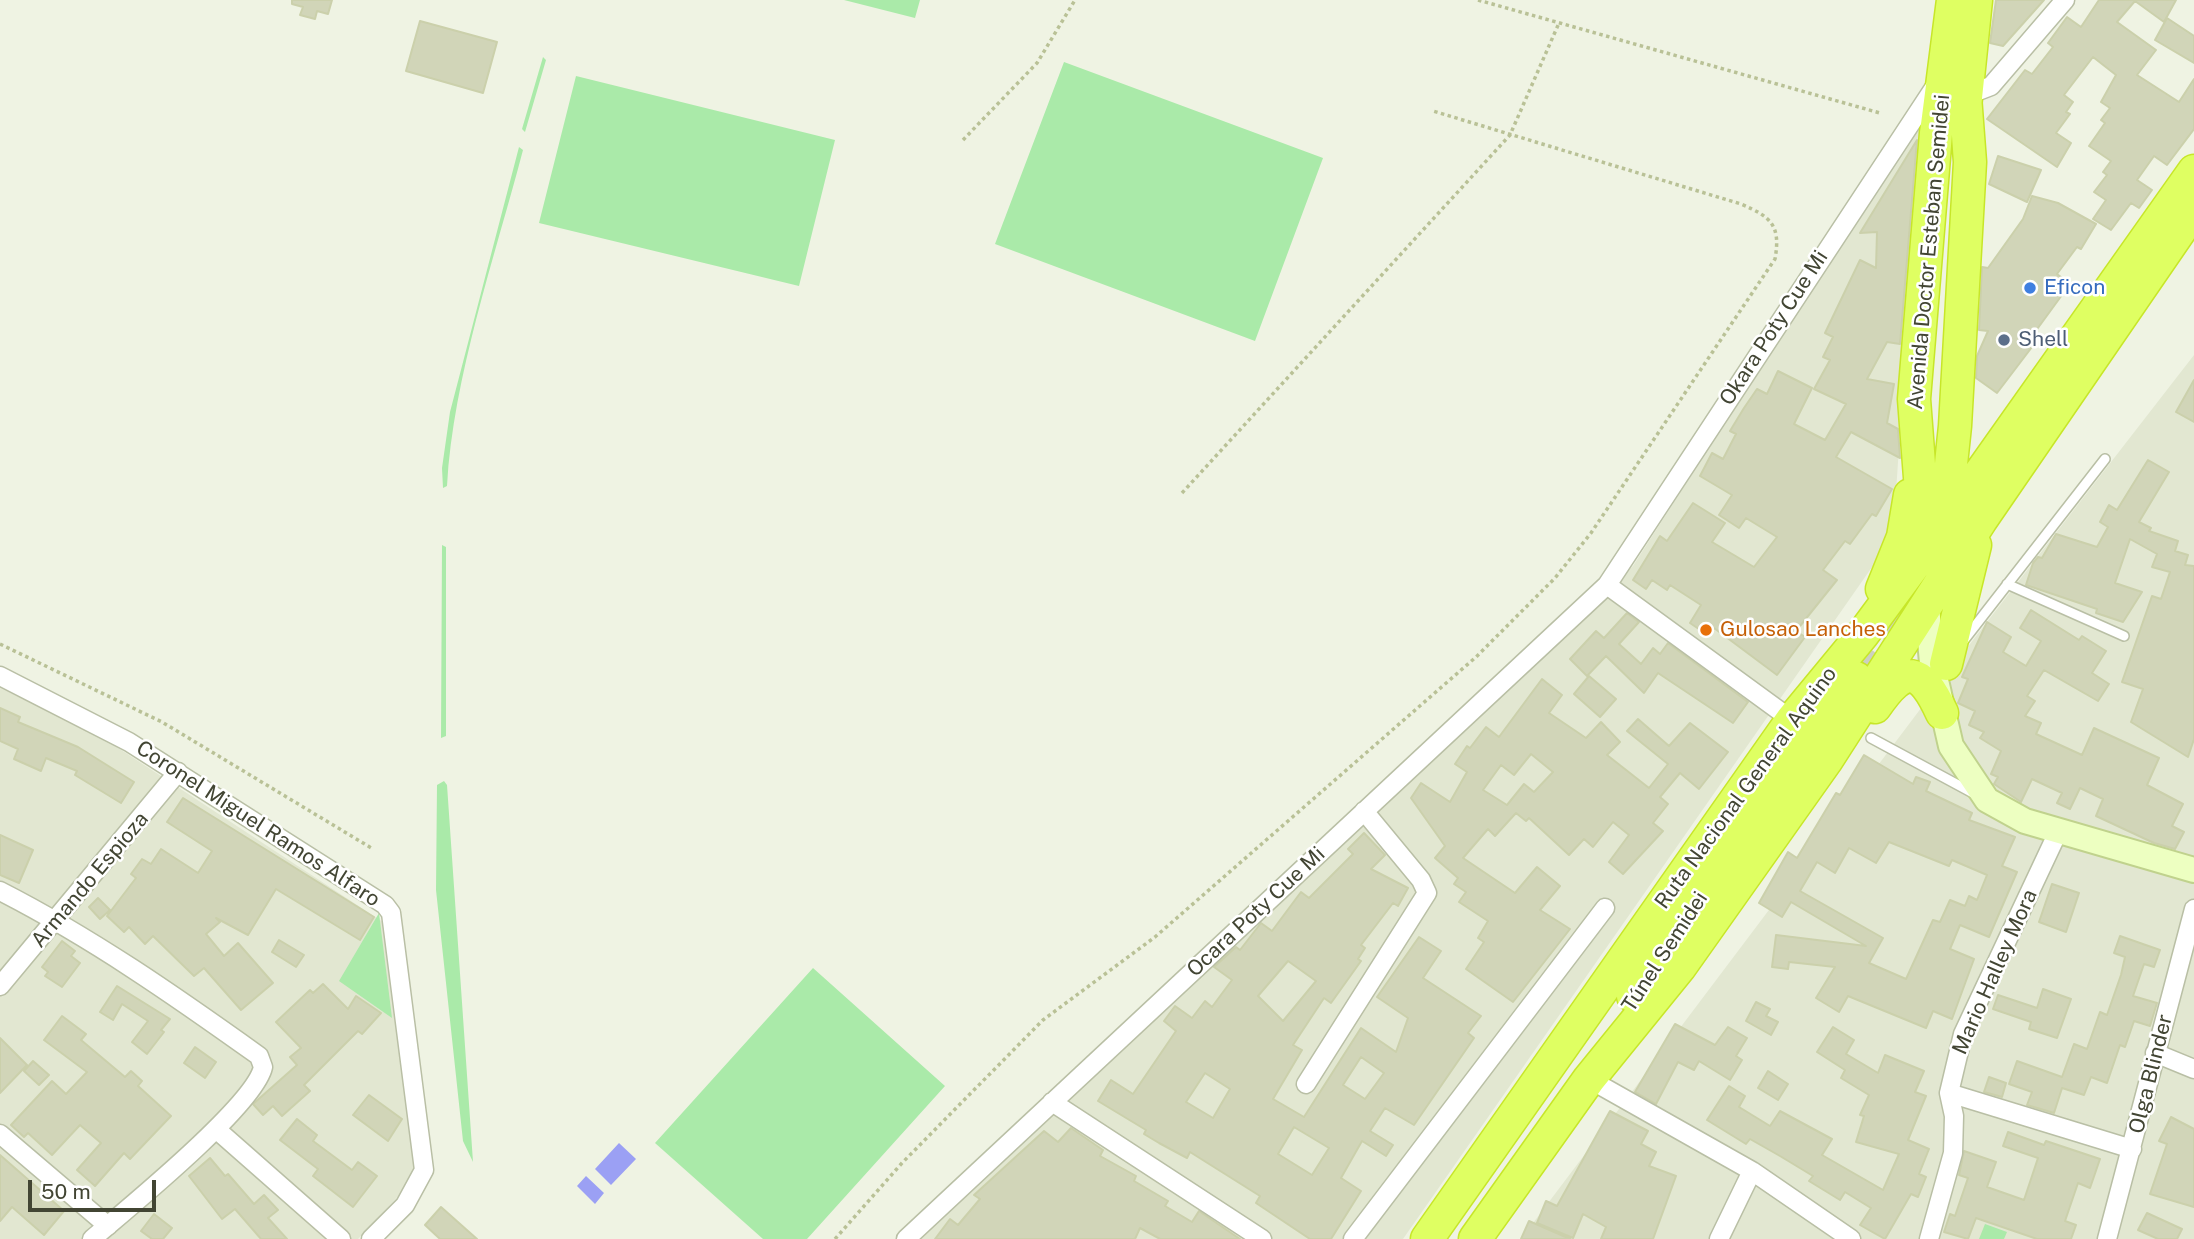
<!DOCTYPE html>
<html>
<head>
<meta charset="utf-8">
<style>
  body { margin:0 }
  #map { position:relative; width:2194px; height:1239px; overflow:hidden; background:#eff3e3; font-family:"Public Sans",sans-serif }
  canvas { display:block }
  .scale { position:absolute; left:28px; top:1180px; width:128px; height:32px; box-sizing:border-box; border:4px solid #424533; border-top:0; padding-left:9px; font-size:21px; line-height:24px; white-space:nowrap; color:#424533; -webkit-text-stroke:5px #fff; paint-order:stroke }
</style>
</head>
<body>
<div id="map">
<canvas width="2194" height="1239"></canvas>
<div class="scale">50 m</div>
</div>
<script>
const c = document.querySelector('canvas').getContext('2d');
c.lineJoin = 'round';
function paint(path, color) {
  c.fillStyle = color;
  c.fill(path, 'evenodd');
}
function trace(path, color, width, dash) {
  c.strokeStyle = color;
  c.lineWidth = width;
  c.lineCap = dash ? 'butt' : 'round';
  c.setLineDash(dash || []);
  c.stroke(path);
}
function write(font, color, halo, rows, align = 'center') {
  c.font = font + ' "Public Sans",sans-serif';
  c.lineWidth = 5;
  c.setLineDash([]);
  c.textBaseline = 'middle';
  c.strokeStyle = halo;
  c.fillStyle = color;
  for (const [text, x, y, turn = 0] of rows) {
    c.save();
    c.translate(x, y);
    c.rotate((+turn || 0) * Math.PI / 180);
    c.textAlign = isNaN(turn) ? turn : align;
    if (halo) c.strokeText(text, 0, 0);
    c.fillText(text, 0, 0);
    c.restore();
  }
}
paint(new Path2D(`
  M1921 117 1893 537 1403 1239H916L1337 844 1473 722 1633 566Z
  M2194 355V1239H1521L1949 671Z
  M0 688 97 734 386 924 417 1176 358 1239H0Z`), '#e2e7d1');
paint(new Path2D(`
  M844 0H920L915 18Z
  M543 57 546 60 525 132 522 129Z
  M1064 62 1323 158 1255 341 995 244Z
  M576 76 835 140 799 286 539 223Z
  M519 147 523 150C495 257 453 377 447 486L443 488 442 468 450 412Z
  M442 545 446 547V736L441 738Z
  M444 781 447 785 473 1162 463 1141 436 890 437 785Z
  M379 913 392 1018 339 981Z
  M813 968 945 1086 807 1239H763L655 1143Z
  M1985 1224 2007 1232 2004 1239H1979Z`), '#aaeaa9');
paint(new Path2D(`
  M619 1143 636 1159 611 1185 595 1169Z
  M586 1176 604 1193 595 1204 577 1186Z`), '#9ba0f4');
const building = new Path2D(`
  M292 0H332L328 14 317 11 315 19 300 15 303 7 292 4Z
  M1996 0H2044L2003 46 1990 43Z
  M2099 0H2176L2164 22 2135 1 2117 22 2156 50 2137 75 2179 102 2194 79V129L2167 165 2154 156 2137 180 2152 190 2139 208 2131 203 2111 230 2093 219 2106 200 2094 192 2107 175 2103 172 2111 161 2089 146 2105 123 2101 120 2110 108 2101 102 2116 75 2093 57 2064 95 2073 102 2066 112 2070 114 2056 133 2071 143 2057 167 1987 119 2025 70 2032 74 2053 47 2048 43 2067 17 2081 27Z
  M2167 18 2194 36V63L2155 40Z
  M420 21 497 42 483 93 406 71Z
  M1917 140 1900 344 1887 342 1867 379 1894 384 1887 423 1898 429 1900 458 1851 432 1836 457 1892 489 1876 516 1872 514 1850 544 1845 541 1823 570 1837 580 1796 631 1805 637 1777 675 1714 628 1709 636 1690 623 1701 605 1670 585 1667 590 1652 580 1646 589 1633 580 1660 536 1667 541 1693 503 1725 523 1712 542 1754 567 1777 537 1746 518 1739 528 1719 515 1732 495 1700 476 1712 453 1723 459 1736 434 1730 431 1744 408 1757 389 1767 394 1778 371 1812 388 1794 424 1825 440 1846 404 1814 389 1830 360 1823 357 1833 337 1825 333 1860 260 1876 268 1877 232 1860 233Z
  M1998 156 2041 170 2027 202 1989 184Z
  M2032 196 2058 203 2096 224 2081 249 2077 247 2057 274 2070 284 2027 343 2032 347 1997 393 1976 378 1977 356 1988 331 1979 330 1982 267 1988 268 2023 219Z
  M2194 380V422L2176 412Z
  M2148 460 2169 472 2139 522 2151 528 2149 531 2178 541 2175 551 2188 555 2185 565 2194 566V739L2188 757 2131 722 2143 689 2122 682 2152 596 2161 599 2170 572 2152 567 2157 554 2130 539 2115 583 2142 592 2123 622 2096 613 2097 609 2026 585 2033 563 2038 557 2042 558 2056 534 2097 547 2108 527 2100 522 2109 505 2117 510Z
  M2031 610 2079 640 2082 636 2106 651 2092 673 2109 684 2098 701 2044 670 2027 696 2035 701 2025 716 2041 723 2036 734 2082 755 2094 728 2159 758 2147 785 2183 804 2172 826 2184 832 2175 849 2154 843 2096 816 2103 799 2080 788 2070 809 2057 803 2062 793 2032 779 2021 802 1994 784 1998 777 1991 774 2001 751 1980 738 1984 732 1969 725 1975 711 1958 703 1968 679 1962 677 1987 622 2011 637 2003 652 2026 666 2041 641 2020 628Z
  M1627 613 1639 622 1619 644 1641 664 1653 648 1660 654 1668 643 1748 702 1733 723 1658 673 1644 693 1606 656 1587 676 1570 659 1596 631 1604 638Z
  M1589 676 1616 699 1600 717 1574 694Z
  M1542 679 1562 695 1549 713 1586 738 1601 722 1620 742 1607 755 1649 788 1668 764 1627 731 1638 719 1669 746 1690 723 1728 752 1699 789 1680 773 1660 797 1668 804 1653 823 1663 831 1623 874 1609 862 1629 835 1613 822 1593 847 1584 839 1569 855 1529 818 1526 821 1516 813 1495 836 1488 829 1463 858 1515 893 1537 867 1560 886 1540 910 1570 929 1513 1002 1466 969 1484 942 1478 938 1488 921 1459 902 1466 892 1454 884 1458 878 1435 858 1445 846 1411 798 1421 783 1450 802 1467 772 1455 764 1467 746 1470 748 1486 727 1499 737ZM1531 754 1553 772 1534 792 1524 784 1507 805 1483 790 1501 765 1514 775Z
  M0 708 20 717 18 722 78 747 134 782 121 803 75 775 77 771 46 758 41 771 14 759 18 749 0 741Z
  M1864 755 1913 784 1916 777 1930 782 1926 791 1972 813 1969 820 2015 837 2002 866 2017 872 1989 937 1960 925 1950 949 1974 959 1952 1019 1933 1011 1926 1028 1848 996 1839 1012 1816 998 1835 967 1789 962 1788 969 1772 967 1776 935 1866 946 1791 902 1782 917 1759 903 1788 852 1797 858 1836 793 1840 795ZM1889 842 1949 866 1952 860 1987 875 1977 900 1969 896 1965 906 1950 900 1940 922 1933 920 1906 979 1869 963 1883 938 1800 891 1817 862 1835 873 1849 848 1876 863Z
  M183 798 374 917 360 940 276 889 248 935 216 918 220 922 206 934 224 956 238 943 273 983 241 1010 204 968 194 976 153 936 145 944 129 927 124 932 107 916 136 878 131 874 142 859 151 864 161 849 198 873 212 851 167 822Z
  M1364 833 1385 855 1371 869 1408 888 1398 906 1393 903 1361 945 1365 948 1358 959 1361 961 1331 1003 1324 998 1293 1045 1302 1050 1273 1099 1304 1117 1361 1028 1396 1052 1408 1018 1377 997 1419 937 1441 951 1423 978 1481 1016 1468 1033 1474 1038 1414 1125 1385 1108 1370 1131 1393 1145 1386 1156 1362 1141 1341 1178 1361 1191 1331 1239H1310L1256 1203 1260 1196 1190 1152 1187 1158 1159 1143 1144 1134 1146 1130 1098 1101 1111 1080 1133 1094 1176 1031 1164 1021 1175 1006 1192 1018 1205 1001 1212 1007 1232 980 1214 967 1236 947 1240 950 1261 923 1272 931 1301 892 1309 898 1353 854 1348 849ZM1288 961 1316 981 1283 1021 1258 996ZM1361 1057 1384 1073 1365 1099 1343 1085ZM1205 1073 1230 1089 1213 1118 1186 1102ZM1294 1127 1329 1148 1312 1175 1278 1154Z
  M0 835 33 850 19 883 0 875Z
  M2052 884 2079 893 2066 932 2039 922Z
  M98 898 110 910 100 919 89 907Z
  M2120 936 2160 950 2154 967 2144 964 2133 996 2157 1003 2150 1026 2134 1021 2125 1047 2120 1045 2107 1083 2091 1077 2084 1095 2062 1088 2054 1113 2027 1105 2032 1092 2009 1084 2017 1061 2062 1077 2074 1044 2087 1049 2100 1012 2107 1015 2121 975 2125 957 2114 953Z
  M279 940 304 955 296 967 272 952Z
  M62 941 75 951 71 956 80 963 62 987 45 976 48 972 42 967Z
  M323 984 348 1009 356 996 381 1013 362 1034 358 1031 304 1085 310 1091 282 1116 273 1106 263 1115 253 1104 297 1065 290 1057 301 1048 276 1022 310 990 313 993Z
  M117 986 170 1019 161 1030 164 1032 147 1054 132 1042 148 1021 122 1004 113 1020 100 1012Z
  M2043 989 2071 999 2057 1038 2029 1029 2031 1022 1993 1009 1998 995 2037 1008Z
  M1756 1002 1770 1009 1766 1016 1778 1022 1771 1035 1746 1021Z
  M62 1016 86 1034 81 1040 125 1077 131 1071 142 1081 138 1086 171 1116 130 1159 124 1153 95 1186 77 1170 101 1143 80 1125 52 1155 28 1133 24 1137 11 1125 52 1081 66 1094 87 1072 44 1040Z
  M1675 1024 1715 1045 1728 1027 1747 1038 1736 1056 1742 1060 1730 1080 1699 1061 1694 1070 1678 1062 1656 1104 1635 1092Z
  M1833 1027 1854 1040 1846 1054 1878 1073 1885 1055 1924 1071 1915 1092 1926 1096 1908 1140 1929 1149 1919 1174 1926 1177 1918 1197 1911 1194 1885 1239 1860 1225 1871 1208 1845 1192 1840 1200 1809 1181 1813 1176 1780 1156 1750 1139 1746 1144 1707 1120 1729 1086 1745 1096 1739 1107 1770 1126 1780 1111 1832 1139 1822 1155 1883 1190 1899 1154 1856 1142 1864 1116 1860 1115 1869 1095 1841 1078 1845 1070 1817 1052Z
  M0 1038 27 1065 0 1093Z
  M195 1047 216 1062 205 1078 184 1063Z
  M33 1061 49 1075 39 1085 24 1071Z
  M1768 1071 1788 1084 1778 1100 1758 1088Z
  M1989 1077 2006 1083 2002 1097 1984 1092Z
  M369 1095 402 1119 388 1141 353 1115Z
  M1610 1111 1648 1131 1641 1144 1656 1152 1649 1166 1676 1176 1653 1239H1601L1606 1227 1583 1214 1573 1238 1537 1223 1546 1201 1557 1206Z
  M2171 1117 2194 1129V1207L2150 1194 2167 1144 2159 1141Z
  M297 1119 317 1135 313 1141 352 1170 358 1162 377 1176 353 1207 313 1176 318 1169 280 1140Z
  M1071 1128 1103 1150 1100 1156 1136 1176 1134 1181 1168 1201 1165 1206 1192 1222 1199 1211 1240 1239H1160L1140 1228 1135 1239H935L950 1219 958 1225 980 1199 974 1195 1044 1131 1058 1142Z
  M2008 1132 2044 1145 2046 1141 2100 1159 2090 1188 2078 1183 2065 1221 2076 1225 2071 1239H2037L1976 1218 1968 1239 1944 1232 1950 1214 1955 1216 1968 1178 1959 1175 1964 1151 1996 1162 1987 1187 2024 1200 2038 1158 2003 1146Z
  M0 1155 64 1211 44 1235 12 1207 0 1221Z
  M210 1158 225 1176 228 1174 254 1204 264 1195 278 1210 268 1218 287 1239H261L235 1209 222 1219 189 1176Z
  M441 1207 477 1239H440L425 1225Z
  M2147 1213 2182 1229 2177 1239H2158L2138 1230Z
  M154 1214 172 1228 163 1239H152L141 1231Z
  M1529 1221 1570 1239H1521Z`);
paint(building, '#d1d5b8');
trace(building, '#cbd0ab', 2);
trace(new Path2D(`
  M1856 678 1904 607 1924 562`), '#ccd0c0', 32, [32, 16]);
const lane = new Path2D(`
  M2007 584 2124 636
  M1964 640 2105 459
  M1871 738 1973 793`);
const street = new Path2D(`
  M1965 96 1991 86 2065 0
  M1607 585 1792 720
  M0 676 129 742 385 905 391 913 424 1170 405 1205 371 1239
  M0 891C92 938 175 996 259 1056L263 1067C255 1105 127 1209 92 1239
  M0 986 178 772
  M2155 1053 2194 1069
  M1589 1079 1752 1171 1851 1239
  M1306 1084 1427 893 1421 880 1364 811
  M1949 1093 2132 1149
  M1052 1102 1262 1239
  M216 1129 341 1239
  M0 1134 108 1226
  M906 1239 1607 585 1938 82
  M1353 1239 1605 908
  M1719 1239 1752 1171
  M1929 1239 1953 1153 1954 1116 1949 1093 1963 1034 2058 832
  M2107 1239 2194 909`);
const secondary = new Path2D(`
  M1927 606 1932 663 1951 746 1987 800 2025 821 2194 870`);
const highway = new Path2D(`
  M1964 117 1976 0
  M1945 521 1955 426 1970 162 1965 96
  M1926 556 1914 399 1936 133 1953 0
  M1882 589 1903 537 1910 495
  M1946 664 1975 545
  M1875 707C1905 663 1921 667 1942 713
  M1633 996 1737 843 1856 678
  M1427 1239 1792 720 1863 634 1945 523 2194 171
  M1475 1239 1589 1079 1680 967 1826 761 1981 520 2194 210`);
trace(lane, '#b9bfa5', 12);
trace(street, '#b9bfa5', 21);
trace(secondary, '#c0d28d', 28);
trace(highway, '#c7e629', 35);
trace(new Path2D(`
  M1478 0 1880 113
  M963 140 1037 63 1075 0
  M1182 493 1510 135 1559 23
  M0 644 162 722 373 849
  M835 1239 902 1163 1043 1020 1155 937 1476 657 1555 578 1591 533 1775 259C1781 225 1771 217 1741 204L1433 111`), '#b9c196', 3.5, [3.5, 3.5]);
trace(lane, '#fff', 9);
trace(street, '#fff', 18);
trace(secondary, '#edffc1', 24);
trace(highway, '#dfff62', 32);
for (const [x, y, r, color] of [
  [2030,288,7,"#3f7fe0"],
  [2004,340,7,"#5c6f8a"],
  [1706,630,7,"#e8710a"]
]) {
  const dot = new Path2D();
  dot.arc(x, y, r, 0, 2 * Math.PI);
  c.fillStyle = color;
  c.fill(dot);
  trace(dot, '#fff', 2.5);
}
write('21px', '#424533', '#fff', [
  ["Avenida Doctor Esteban Semidei",1929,252,-85],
  ["Okara Poty Cue Mi",1774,328,-57],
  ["Ruta Nacional General Aquino",1746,788,-54],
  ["Coronel Miguel Ramos Alfaro",258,824,33],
  ["Armando Espioza",90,880,-50],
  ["Ocara Poty Cue Mi",1256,912,-43],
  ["Túnel Semidei",1665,952,-57],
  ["Mario Halley Mora",1995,972,-66],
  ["Olga Blinder",2151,1074,-76]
]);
write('21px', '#366cbe', '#fff', [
  ["Eficon",2044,288]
], 'left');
write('21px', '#4e5e75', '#fff', [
  ["Shell",2018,340]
], 'left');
write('21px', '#c56008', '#fff', [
  ["Gulosao Lanches",1720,630]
], 'left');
</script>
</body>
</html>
